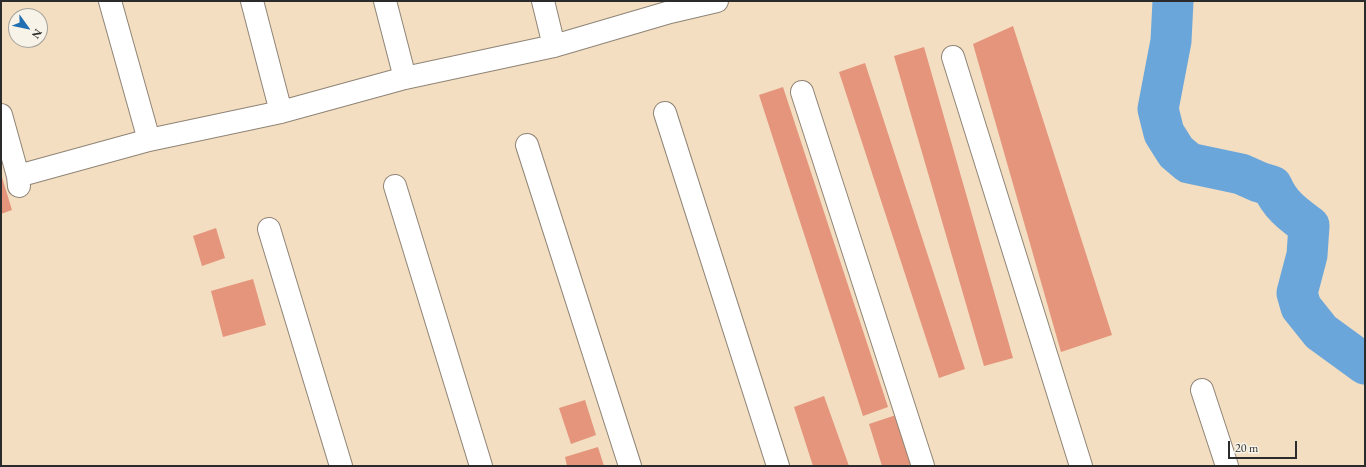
<!DOCTYPE html>
<html>
<head>
<meta charset="utf-8">
<style>
  body { margin:0 }
  #map { position:relative; width:1366px; height:467px; overflow:hidden; background:#f3dec1; font-family:"EB Garamond",serif }
  canvas { display:block }
  .frame { position:absolute; inset:0; border:2px solid #2b2b2b; pointer-events:none }
  .north { position:absolute; left:8px; top:8px; width:40px; height:40px; box-sizing:border-box; background:#f7f3e8; border:1px solid #a5a39c; border-radius:50%; rotate:123deg; font-size:11px; font-weight:700; line-height:16px; text-align:center; color:#2b2b2b }
  .north::after { content:''; display:block; margin:auto; width:14px; height:18px; background:#1f6fb2; clip-path:polygon(50% 0,100% 100%,50% 72%,0 100%) }
  .scale { position:absolute; left:1228px; top:441px; width:69px; height:18px; box-sizing:border-box; border:2px solid #2b2b2b; border-top:0; padding-left:5px; font-size:12px; line-height:14px; white-space:nowrap; color:#2b2b2b; -webkit-text-stroke:3px #f7f3e8; paint-order:stroke }
</style>
</head>
<body>
<div id="map">
<canvas width="1366" height="467"></canvas>
<div class="frame"></div>
<div class="north">N</div>
<div class="scale">20 m</div>
</div>
<script>
const c = document.querySelector('canvas').getContext('2d');
c.lineJoin = 'round';
function trace(path, color, width, dash) {
  c.strokeStyle = color;
  c.lineWidth = width;
  c.lineCap = dash ? 'butt' : 'round';
  c.setLineDash(dash || []);
  c.stroke(path);
}
function paint(path, color) {
  c.fillStyle = color;
  c.fill(path, 'evenodd');
}
trace(new Path2D(`
  M1173 1 1171 41 1158 109 1164 133 1176 152 1189 163 1241 174 1259 182 1272 186C1280 205 1293 214 1309 226L1307 255 1297 293 1301 307 1321 332 1365 364`), '#6aa6da', 41);
paint(new Path2D(`
  M1013 26 1112 335 1061 352 973 44Z
  M924 47 1013 358 984 366 894 56Z
  M865 63 965 369 939 378 839 72Z
  M783 87 888 407 863 416 759 95Z
  M1 174 12 210 1 214Z
  M216 228 225 258 202 266 193 236Z
  M253 279 266 325 223 337 211 291Z
  M824 396 849 466H813L794 407Z
  M585 400 596 435 571 444 559 408Z
  M896 415 912 466H882L869 424Z
  M598 447 604 466H567L565 457Z`), '#e4957c');
const minor = new Path2D(`
  M110 1 149 140
  M252 1 281 112
  M385 1 405 78
  M543 1 554 46
  M953 57 1081 466
  M802 92 923 466
  M665 113 778 466
  M1 115 18 176 19 186
  M527 145 630 466
  M18 176 149 140 281 112 405 78 554 46 670 12 717 1
  M395 186 481 466
  M269 229 341 466
  M1202 390 1227 466`);
trace(minor, '#8f8476', 24);
trace(minor, '#fff', 22);
</script>
</body>
</html>
